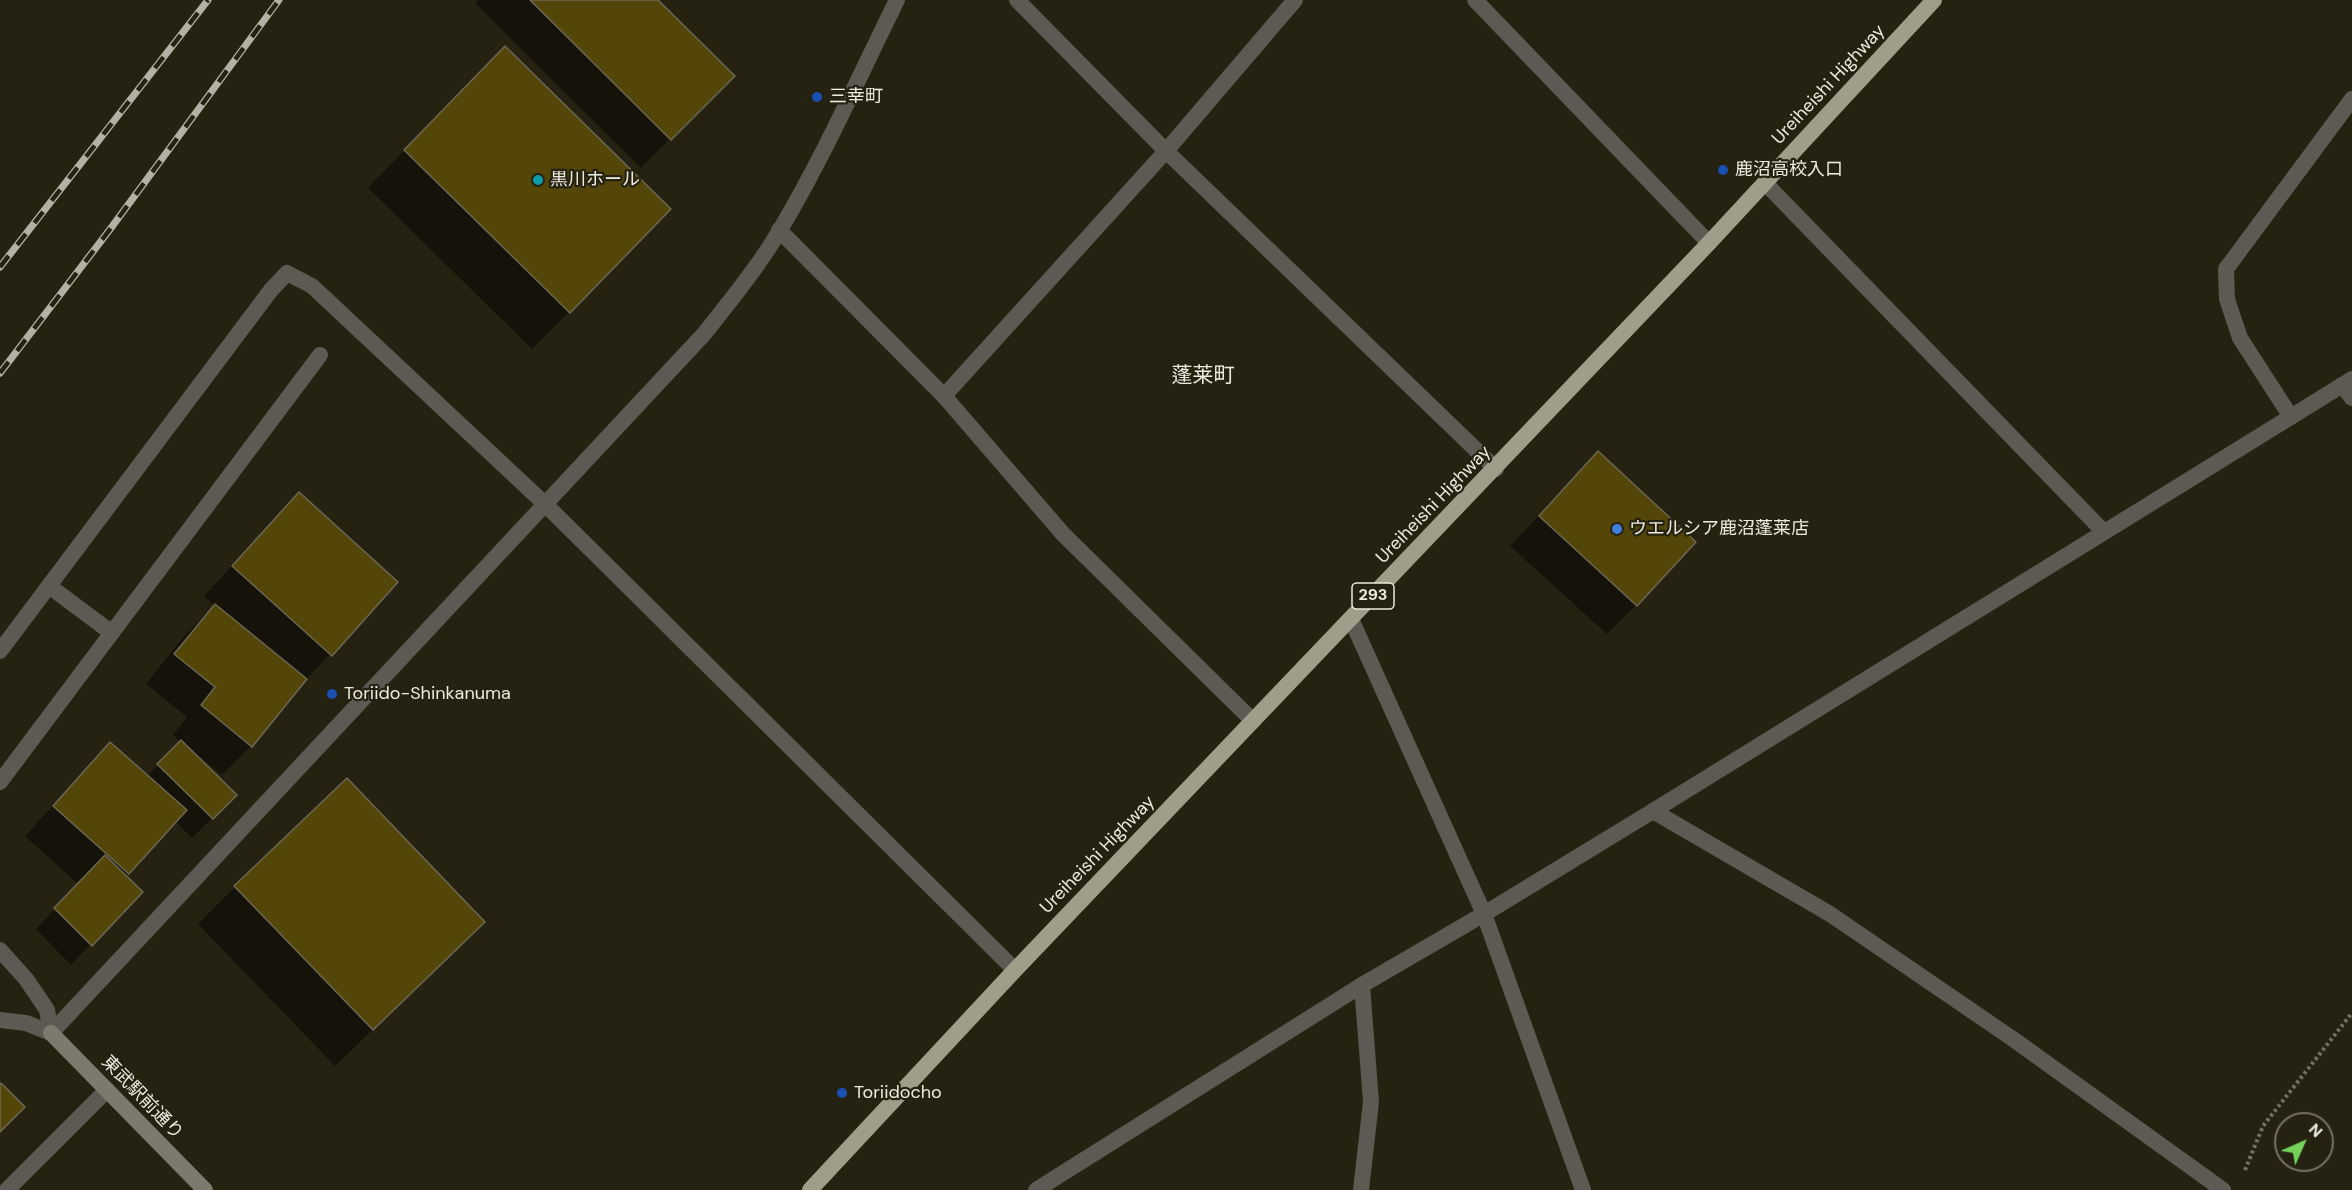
<!DOCTYPE html>
<html>
<head>
<meta charset="utf-8">
<style>
  body { margin:0 }
  #map { position:relative; width:2352px; height:1190px; overflow:hidden; background:#262211; font-family:"DM Sans",sans-serif }
  canvas { display:block }
  .north { position:absolute; left:2274px; top:1112px; width:60px; height:60px; box-sizing:border-box; background:#262211; border:2px solid #767264; border-radius:50%; rotate:45deg; font-size:16px; font-weight:700; line-height:24px; text-align:center; color:#edeae0 }
  .north::after { content:''; display:block; margin:auto; width:21px; height:27px; background:#74d25b; clip-path:polygon(50% 0,100% 100%,50% 72%,0 100%) }
</style>
</head>
<body>
<div id="map">
<canvas width="2352" height="1190"></canvas>
<div class="north">N</div>
</div>
<script>
const c = document.querySelector('canvas').getContext('2d');
c.lineJoin = 'round';
function paint(path, color) {
  c.fillStyle = color;
  c.fill(path, 'evenodd');
}
function trace(path, color, width, dash) {
  c.strokeStyle = color;
  c.lineWidth = width;
  c.lineCap = dash ? 'butt' : 'round';
  c.setLineDash(dash || []);
  c.stroke(path);
}
function write(font, color, halo, rows, align = 'center') {
  c.font = font + ' "DM Sans","Noto Sans JP",sans-serif';
  c.lineWidth = 4.5;
  c.setLineDash([]);
  c.textBaseline = 'middle';
  c.strokeStyle = halo;
  c.fillStyle = color;
  for (const [text, x, y, turn = 0] of rows) {
    c.save();
    c.translate(x, y);
    c.rotate((+turn || 0) * Math.PI / 180);
    c.textAlign = isNaN(turn) ? turn : align;
    if (halo) c.strokeText(text, 0, 0);
    c.fillText(text, 0, 0);
    c.restore();
  }
}
paint(new Path2D(`
  M477 0H656L732 76 641 168 475 3Z
  M468 85 569 312 532 349 368 188Z
  M1598 453 1636 605 1607 634 1510 546Z
  M299 494 396 583 302 684 251 746 222 775 200 757 199 759 235 795 192 838 175 821 125 876 141 892 71 965 36 929 78 884 25 836 110 744 147 776 181 742 173 735 187 717 146 684 185 635 215 606 204 596Z
  M235 887 446 959 335 1066 198 924Z`), '#0007');
const building = new Path2D(`
  M530 0H658L735 76 671 140Z
  M505 46 671 209 570 313 404 150Z
  M1598 451 1696 542 1637 606 1539 516Z
  M299 492 398 582 332 656 232 566Z
  M215 604 307 679 252 747 201 705 215 687 174 654Z
  M181 740 237 795 213 819 157 764Z
  M110 742 187 810 129 874 53 806Z
  M347 778 485 922 373 1030 234 886Z
  M105 855 143 892 92 946 54 908Z
  M1 1083 25 1107 0 1132V1085Z`);
paint(building, '#544608');
trace(building, '#6d6855', 1.5);
trace(new Path2D(`
  M2245 1170 2263 1126 2352 1013`), '#747162', 4, [3, 3]);
trace(new Path2D(`
  M944 396 1166 151 1295 0
  M49 586 112 633
  M0 782 320 355
  M7 1190 107 1090`), '#5c5a52', 16);
trace(new Path2D(`
  M1017 0 1166 151 1496 469
  M1475 0 1709 243
  M1765 183 2103 531
  M779 230 944 396 1063 534 1253 721
  M2342 385 2352 398
  M2291 417 2240 338 2227 299 2226 269 2352 99
  M1351 619 1484 914 1583 1190
  M0 651 271 290 287 273 312 286 546 505 1015 970
  M1653 811 1830 914 2013 1039 2223 1190
  M1361 1190 1371 1102 1362 985`), '#5c5a52', 16);
trace(new Path2D(`
  M0 950 26 979 47 1010 51 1033
  M0 1020 26 1023 51 1033
  M51 1033 704 334C731 300 758 267 780 230 824 156 859 77 897 0
  M1036 1190 1362 985 1484 914 1653 811 2352 379`), '#5c5a52', 16);
trace(new Path2D(`
  M51 1033 205 1190`), '#7c7a6d', 16);
trace(new Path2D(`
  M810 1190 1015 970 1709 243 1934 0`), '#a09e8b', 16);
const rail = new Path2D(`
  M0 267 208 0
  M0 373 111 228 279 0`);
trace(rail, '#b3b0a4', 7);
trace(rail, '#262211', 4.5, [14]);
for (const [x, y, r, color] of [
  [817,97,6,"#1a4fb4"],
  [1723,170,6,"#1a4fb4"],
  [538,180,6,"#0f9aa8"],
  [1617,529,6,"#3f7fe0"],
  [332,694,6,"#1a4fb4"],
  [842,1093,6,"#1a4fb4"]
]) {
  const dot = new Path2D();
  dot.arc(x, y, r, 0, 2 * Math.PI);
  c.fillStyle = color;
  c.fill(dot);
  trace(dot, '#262211', 2);
}
for (const [x, y, w] of [
  [1373,596,42]
]) {
  const box = new Path2D();
  box.roundRect(x - w / 2, y - 13, w, 26, 4.5);
  c.fillStyle = '#262211';
  c.fill(box);
  trace(box, '#edeae0', 1.5);
}
write('bold 16px', '#edeae0', null, [
  ["293",1373,596]
]);
write('18px', '#edeae0', '#262211', [
  ["Ureiheishi Highway",1829,85,-47],
  ["Ureiheishi Highway",1434,505,-46],
  ["Ureiheishi Highway",1098,855,-46],
  ["東武駅前通り",142,1098,46]
]);
write('18px', '#edeae0', '#262211', [
  ["三幸町",829,97],
  ["鹿沼高校入口",1735,170],
  ["黒川ホール",550,180],
  ["ウエルシア鹿沼蓬莱店",1629,529],
  ["Toriido-Shinkanuma",344,694],
  ["Toriidocho",854,1093]
], 'left');
write('21px', '#edeae0', '#262211', [
  ["蓬莱町",1203,376]
]);
</script>
</body>
</html>
